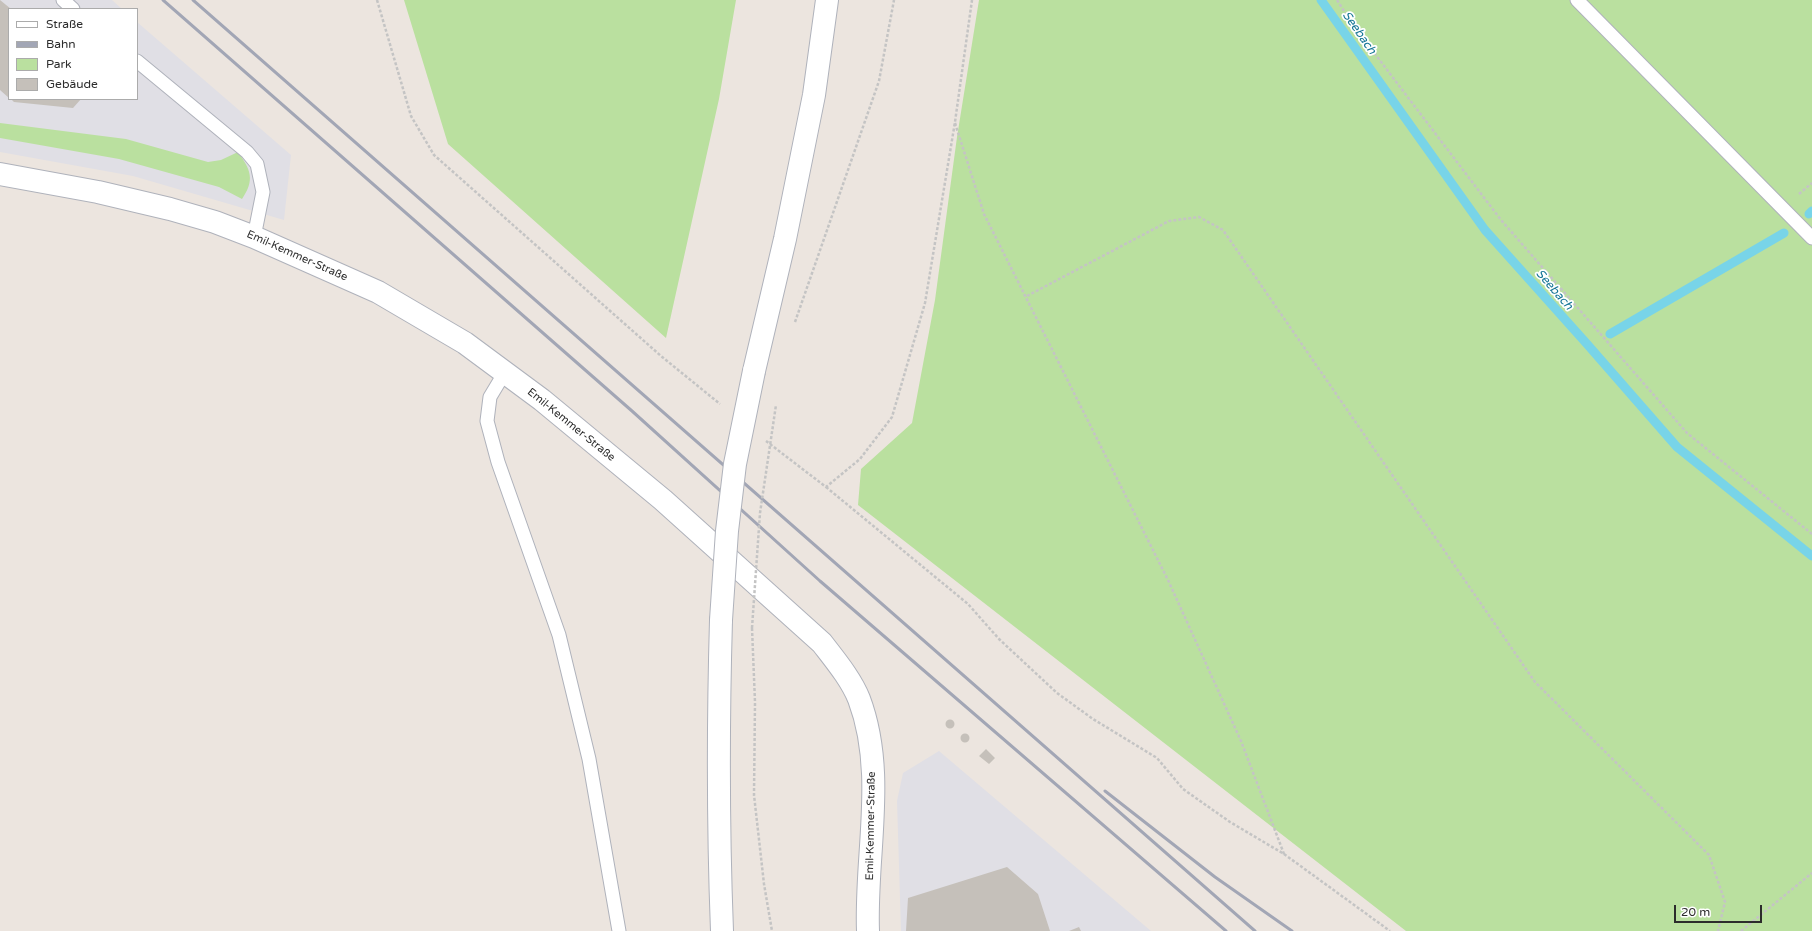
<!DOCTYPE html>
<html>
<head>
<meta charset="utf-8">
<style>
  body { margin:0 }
  #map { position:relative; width:1812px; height:931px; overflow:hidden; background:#ece5df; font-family:"Varela Round",sans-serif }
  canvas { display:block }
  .legend { position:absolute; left:8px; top:8px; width:130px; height:92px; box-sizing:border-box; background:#fff; border:1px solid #ababab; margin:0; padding:5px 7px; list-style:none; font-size:12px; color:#2c2c2c }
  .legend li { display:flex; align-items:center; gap:8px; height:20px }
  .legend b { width:20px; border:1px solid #ababab }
  .scale { position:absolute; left:1674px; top:905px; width:88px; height:18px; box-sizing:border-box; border:2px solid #2c2c2c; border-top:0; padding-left:5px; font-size:12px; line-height:14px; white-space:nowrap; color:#2c2c2c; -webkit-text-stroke:3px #fff; paint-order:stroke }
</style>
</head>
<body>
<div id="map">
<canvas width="1812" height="931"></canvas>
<ul class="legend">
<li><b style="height:5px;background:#fff"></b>Straße</li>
<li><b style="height:5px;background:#a2a6b5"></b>Bahn</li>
<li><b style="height:11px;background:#bae09f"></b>Park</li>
<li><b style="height:11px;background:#c5c0ba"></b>Gebäude</li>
</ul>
<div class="scale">20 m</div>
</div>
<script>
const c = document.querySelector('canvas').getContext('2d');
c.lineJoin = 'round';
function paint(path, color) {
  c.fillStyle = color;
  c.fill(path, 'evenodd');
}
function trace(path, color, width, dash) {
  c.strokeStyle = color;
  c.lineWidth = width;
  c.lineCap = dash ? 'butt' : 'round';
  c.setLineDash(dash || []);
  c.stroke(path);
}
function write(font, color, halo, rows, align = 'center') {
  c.font = font + ' "Varela Round",sans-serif';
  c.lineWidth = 3.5;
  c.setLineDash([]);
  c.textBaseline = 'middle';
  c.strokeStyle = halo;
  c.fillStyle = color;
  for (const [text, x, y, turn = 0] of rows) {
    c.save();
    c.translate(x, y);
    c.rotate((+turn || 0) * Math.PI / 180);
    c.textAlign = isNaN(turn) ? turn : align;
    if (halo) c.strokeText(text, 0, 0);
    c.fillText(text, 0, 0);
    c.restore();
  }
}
paint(new Path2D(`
  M0 0H112L122 9H9V99H137V22L291 155 284 220 133 176 0 152Z
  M939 751 1151 931H901L897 801 903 773Z`), '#e0dfe5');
paint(new Path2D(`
  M404 0H736L719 99 666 338 448 144Z
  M979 0H1812V931H1406L858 505 861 469 912 423 935 300 957 137Z
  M0 123 126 139 208 162 221 160 238 152C251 170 255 180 242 199L219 187 119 159 0 138Z`), '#bae09f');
trace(new Path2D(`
  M1321 0 1485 230 1587 344 1677 447 1812 556
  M1809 214 1812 211
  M1610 334 1784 233`), '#78d4e8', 9);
paint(new Path2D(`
  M0 0 11 9H9V98L0 90Z
  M11 99H81L73 108 14 102Z
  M945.5 724a4.5 4.5 0 1 1 9 0a4.5 4.5 0 1 1-9 0Z
  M960.5 738a4.5 4.5 0 1 1 9 0a4.5 4.5 0 1 1-9 0Z
  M986 749 995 758 989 764 979 756Z
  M1007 867 1038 894 1050 931H906L908 898Z
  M1079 927 1081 931H1069Z`), '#c5c0ba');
const lane = new Path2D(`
  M63 0 73 9
  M1577 0 1812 238
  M137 61 247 152 257 164 263 192 254 237
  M505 372 490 397 487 421 498 462 559 635 589 759 619 931`);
const secondary = new Path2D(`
  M0 174 98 192 170 209 215 222 254 237 378 292 465 343 542 400 663 500 822 643C835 660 851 679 859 699 887 773 865 854 868 931
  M754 371 785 239 814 95 827 0
  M721 620C718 724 718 827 722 931`);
trace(lane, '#afb2bb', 15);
trace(secondary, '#afb2bb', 24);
trace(new Path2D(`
  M377 0 411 116 434 155 661 356 720 404
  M1337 0 1353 25 1501 220 1687 433 1812 534
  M955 123 984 214 1168 580 1241 741 1284 854
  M1799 194 1812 183
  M1027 296 1169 221 1199 217 1223 230 1535 682 1709 855 1725 902 1718 931
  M795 322 879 81 894 0
  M766 441 826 487 860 459 892 417 925 303 955 122 972 0
  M826 487 968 604 999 639 1057 693 1093 719 1157 758 1183 789 1230 822 1284 854 1390 931
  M752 628 755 702 754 795 764 884 772 931
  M1741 931 1812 873`), '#c4c4c4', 2.5, [3, 2]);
trace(lane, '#fff', 13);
trace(secondary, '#fff', 22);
trace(new Path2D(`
  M163 0 632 411 820 581 1226 931
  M193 0 1255 931
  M1105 791 1215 877 1292 931`), '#a2a6b5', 3);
const secondaryBridge = new Path2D(`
  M721 620 727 531 735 464 754 371`);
trace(secondaryBridge, '#afb2bb', 24, []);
trace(new Path2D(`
  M752 628 760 513 776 405`), '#c4c4c4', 2.5, [3, 2]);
trace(secondaryBridge, '#fff', 22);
write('11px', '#2c2c2c', '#fff', [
  ["Emil-Kemmer-Straße",297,256,24],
  ["Emil-Kemmer-Straße",571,425,39],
  ["Emil-Kemmer-Straße",871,826,-89]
]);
write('italic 12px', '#157596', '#fff', [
  ["Seebach",1359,33,55],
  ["Seebach",1554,290,49]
]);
</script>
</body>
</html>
